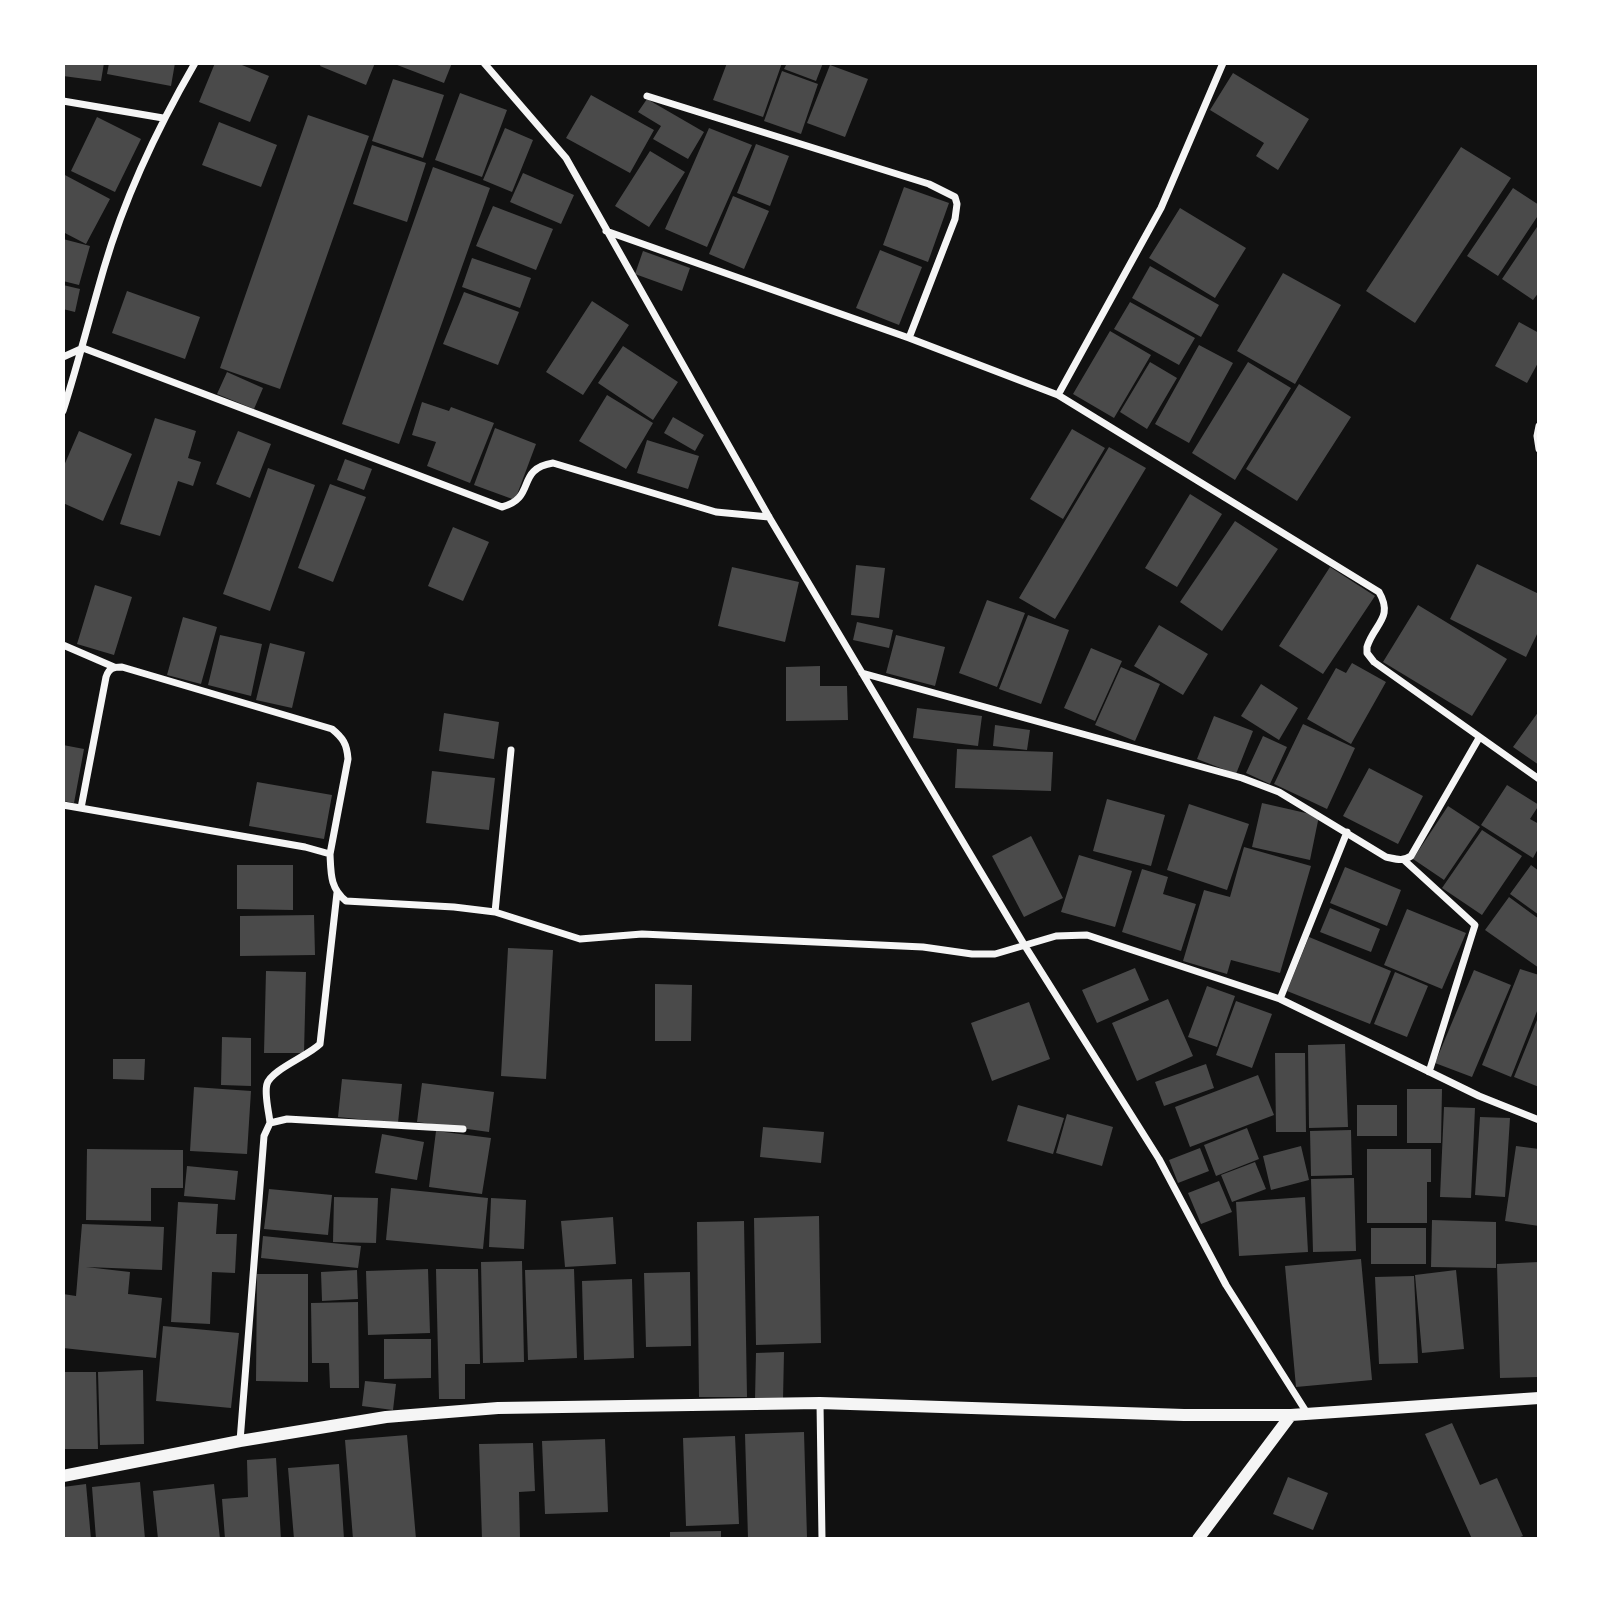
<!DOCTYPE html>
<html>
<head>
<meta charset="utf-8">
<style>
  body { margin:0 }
  #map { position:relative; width:1602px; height:1602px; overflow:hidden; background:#111; font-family:"Golos Text",sans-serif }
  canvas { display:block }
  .frame { position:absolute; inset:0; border:65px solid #fff; pointer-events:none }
</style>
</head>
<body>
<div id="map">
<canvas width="1602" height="1602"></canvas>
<div class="frame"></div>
</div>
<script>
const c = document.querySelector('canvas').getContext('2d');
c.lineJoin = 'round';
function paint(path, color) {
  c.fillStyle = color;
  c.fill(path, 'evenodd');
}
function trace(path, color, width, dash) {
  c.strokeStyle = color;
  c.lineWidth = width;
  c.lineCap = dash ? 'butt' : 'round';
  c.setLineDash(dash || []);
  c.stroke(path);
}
paint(new Path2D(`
  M63 63H104L101 81 63 76Z
  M109 63H175L171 86 107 74Z
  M215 63H237L269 76 250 122 199 102Z
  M321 63H375L366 85 320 66Z
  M392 63H452L444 83Z
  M727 63H782L763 117 713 100Z
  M787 63H823L816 81 784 69Z
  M830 65 868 79 845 137 807 123Z
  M782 71 818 84 801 134 764 121Z
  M1233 73 1309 119 1278 170 1256 156 1264 143 1210 110Z
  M393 79 444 95 423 158 372 141Z
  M460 93 507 110 482 177 435 160Z
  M591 95 654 130 630 173 566 138Z
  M647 99 704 132 688 159 653 139 661 126 638 112Z
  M308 115 369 136 280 389 220 368Z
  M97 117 141 139 115 192 71 171Z
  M219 122 277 145 261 187 202 165Z
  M505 128 533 140 512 192 483 180Z
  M709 128 752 145 707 247 665 229Z
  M756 144 789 156 770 206 737 193Z
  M372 145 426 163 407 222 353 204Z
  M1461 147 1511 178 1415 323 1366 291Z
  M650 151 685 172 649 227 615 206Z
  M433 167 490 188 399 444 342 424Z
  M523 173 574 195 561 224 510 202Z
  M63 174 110 199 86 244 63 232Z
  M904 187 949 203 928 262 883 245Z
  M1513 188 1539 205V214L1498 276 1467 256Z
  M733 196 769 211 744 269 709 254Z
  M493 206 553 229 536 270 476 246Z
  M1180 208 1246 248 1215 298 1149 258Z
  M1539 224V292L1533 300 1502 279Z
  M63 239 90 246 79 285 63 281Z
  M880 250 922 267 899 325 856 308Z
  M643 251 690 268 682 291 635 274Z
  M472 258 531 278 520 308 462 287Z
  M1150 266 1219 305 1201 337 1132 298Z
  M1283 273 1341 305 1295 384 1237 351Z
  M63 285 80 289 75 312 63 309Z
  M127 291 200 317 185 359 112 333Z
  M464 292 519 312 498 365 443 344Z
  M592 301 629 325 583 395 546 372Z
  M1130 302 1195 338 1179 365 1114 329Z
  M1519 322 1539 333V361L1527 383 1495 366Z
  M1110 331 1151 355 1114 418 1073 394Z
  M1199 345 1233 363 1189 443 1155 424Z
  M623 346 678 382 653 420 598 383Z
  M1150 362 1177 378 1147 429 1120 412Z
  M1248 362 1291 388 1235 480 1192 453Z
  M227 372 263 388 254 409 217 394Z
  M1299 384 1351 417 1297 501 1246 469Z
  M607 395 653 423 626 469 579 441Z
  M422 402 449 411 451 407 494 423 470 483 427 466 436 442 412 435Z
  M673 417 704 435 695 451 664 433Z
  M155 418 196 431 188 458 201 462 193 486 178 481 160 536 120 524Z
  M495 428 536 444 515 500 474 485Z
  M1072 429 1105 448 1063 519 1030 499Z
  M79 431 132 454 103 521 63 503V468Z
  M238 431 271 444 250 498 216 484Z
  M647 440 699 456 688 489 637 473Z
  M1109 447 1146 468 1055 619 1019 598Z
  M345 459 372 469 364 490 337 480Z
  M268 468 315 485 270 611 223 594Z
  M330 484 366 497 333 582 298 568Z
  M1190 494 1222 514 1177 587 1145 568Z
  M1235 521 1278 549 1222 631 1180 602Z
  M453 527 489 542 463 601 428 586Z
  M1477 564 1539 594V630L1526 657 1450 619Z
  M856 565 885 568 879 618 851 615Z
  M732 567 799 582 785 642 718 626Z
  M1330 567 1375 596 1323 674 1279 646Z
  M95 585 132 597 114 655 77 644Z
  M987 600 1025 613 997 687 959 673Z
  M1418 605 1507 659 1472 716 1383 662Z
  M1028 615 1069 630 1041 704 999 689Z
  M183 617 217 627 201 684 167 675Z
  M857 622 893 630 889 648 853 640Z
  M1159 625 1208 654 1183 695 1134 666Z
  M220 635 262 644 251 696 208 685Z
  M896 635 945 647 935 686 886 673Z
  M270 643 305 652 292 708 256 700Z
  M1091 648 1122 661 1095 721 1064 708Z
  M1352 663 1386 682 1351 744 1307 719 1336 668 1346 673Z
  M820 666V686H847L848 720 786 721V667Z
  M1121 667 1160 684 1135 741 1095 725Z
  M1261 684 1298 708 1279 740 1241 716Z
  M917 708 982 716 978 746 913 738Z
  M1539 711V765L1513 747Z
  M444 713 499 722 494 759 439 751Z
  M1214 716 1253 731 1236 774 1197 759Z
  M1303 724 1355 748 1327 809 1274 784Z
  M995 725 1030 730 1027 750 993 746Z
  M1263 736 1287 747 1270 784 1246 773Z
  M63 745 84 749 74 803 63 801Z
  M957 749 1053 752 1051 791 955 788Z
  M1369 768 1423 796 1398 844 1343 816Z
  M432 771 495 778 489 830 426 823Z
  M257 782 332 795 324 839 249 826Z
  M1507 785 1539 805 1530 819 1539 824V847L1533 858 1481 825Z
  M1107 799 1165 815 1151 866 1093 851Z
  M1262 803 1319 816 1310 860 1252 847Z
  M1189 804 1249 824 1227 890 1167 870Z
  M1448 806 1480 827 1444 880 1413 859Z
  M1482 830 1522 856 1482 915 1442 888Z
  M1031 836 1063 898 1024 917 992 856Z
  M1244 847 1311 866 1280 973 1231 960 1227 974 1183 961 1204 890 1230 897Z
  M1079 855 1132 871 1115 927 1061 912Z
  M237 865H293V910L237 909Z
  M1531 865 1539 871V915L1510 894Z
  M1345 867 1401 890 1387 926 1330 903Z
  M1142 869 1168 877 1163 894 1196 904 1181 951 1122 932Z
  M1509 897 1539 919V968L1485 930Z
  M1330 908 1380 929 1371 952 1320 932Z
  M1407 909 1466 933 1442 989 1384 965Z
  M314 915 315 955 240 956V916Z
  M1309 937 1391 971 1370 1024 1287 991Z
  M508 948 553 950 546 1079 501 1076Z
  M1135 968 1149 1000 1097 1023 1082 990Z
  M1520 969 1539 975V1006L1511 1077 1482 1065Z
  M1474 970 1511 985 1472 1077 1435 1063Z
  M266 971 306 972 304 1053H264Z
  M1395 972 1428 986 1407 1037 1374 1024Z
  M655 984 692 985 691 1041H655Z
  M1207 986 1235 996 1217 1047 1188 1037Z
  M1168 999 1193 1056 1137 1081 1112 1023Z
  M1236 1001 1272 1014 1252 1068 1216 1055Z
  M1029 1002 1050 1059 992 1081 971 1023Z
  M1539 1015V1087L1514 1077Z
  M222 1037 251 1038V1086L221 1085Z
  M1345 1044 1348 1127 1309 1128 1308 1045Z
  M1275 1053H1305L1306 1132H1276Z
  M113 1059H145L144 1080 113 1079Z
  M1206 1064 1214 1088 1164 1106 1155 1082Z
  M1258 1075 1274 1115 1190 1147 1175 1107Z
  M342 1079 402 1084 398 1123 338 1117Z
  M422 1083 494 1092 489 1132 417 1122Z
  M194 1087 251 1091 247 1154 190 1151Z
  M1407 1089H1442L1441 1143H1407Z
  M1018 1105 1064 1118 1053 1154 1007 1141Z
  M1357 1105H1397V1136H1357Z
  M1444 1107 1475 1108 1471 1198 1440 1197Z
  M1067 1114 1113 1127 1102 1166 1056 1153Z
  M1480 1117 1510 1118 1505 1197 1475 1195Z
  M763 1127 824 1132 821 1163 760 1157Z
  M1247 1128 1259 1159 1216 1176 1204 1145Z
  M1351 1130 1352 1175 1311 1176 1310 1131Z
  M436 1131 491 1138 482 1194 429 1187Z
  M382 1134 424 1142 417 1180 375 1173Z
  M1301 1146 1309 1180 1271 1190 1263 1156Z
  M1516 1146 1539 1149V1226L1505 1221Z
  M1200 1148 1209 1171 1178 1183 1169 1160Z
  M87 1149 183 1150V1188H151V1221L86 1220Z
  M1367 1149H1431V1182H1427V1223H1367Z
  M1255 1162 1266 1189 1232 1202 1221 1175Z
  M187 1166 238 1171 235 1200 184 1196Z
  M1354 1178 1356 1251 1313 1252 1311 1179Z
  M1219 1181 1232 1212 1201 1224 1188 1193Z
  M391 1188 488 1198 483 1249 386 1240Z
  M269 1189 332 1195 328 1235 264 1229Z
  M334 1197 378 1198 376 1243 333 1242Z
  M1305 1197 1308 1252 1239 1256 1236 1202Z
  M491 1198 526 1200 524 1249 489 1247Z
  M178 1202 218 1204 216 1234H237L235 1273 212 1272 210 1324 171 1322Z
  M819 1216 821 1343 756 1345 754 1218Z
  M613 1217 616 1264 565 1267 561 1221Z
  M1432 1220 1496 1222V1268L1431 1267Z
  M744 1221 747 1397H699L697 1222Z
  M82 1224 164 1227 162 1270 86 1267 130 1272 128 1294 162 1298 156 1358 63 1348V1294L76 1296Z
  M1371 1228H1426V1264H1371Z
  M263 1236 361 1246 358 1268 261 1258Z
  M1361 1259 1372 1380 1296 1387 1285 1266Z
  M522 1261 524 1362 483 1363 481 1262Z
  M1539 1262V1377L1500 1378 1497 1264Z
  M428 1269 430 1333 368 1335 366 1271Z
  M436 1269H478L480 1364H465V1399H439Z
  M574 1269 577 1358 528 1360 525 1270Z
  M357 1270 358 1299 322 1301 321 1272Z
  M1456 1270 1464 1349 1422 1353 1415 1275Z
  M690 1272 691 1346 646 1347 644 1273Z
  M257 1274H308V1382L256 1381Z
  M1414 1276 1418 1363 1379 1364 1375 1277Z
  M632 1279 634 1358 584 1360 582 1281Z
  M358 1302 359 1388H330L329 1363H312L311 1303Z
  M163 1326 239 1333 231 1408 156 1401Z
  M384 1339H431V1378L384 1379Z
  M784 1352 783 1400H755L756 1353Z
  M143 1370 144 1444 100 1445 98 1372Z
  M63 1372H96L98 1449H63Z
  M365 1381 396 1384 393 1410 362 1406Z
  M1452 1423 1480 1485 1497 1478 1523 1536 1515 1539H1472L1425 1434Z
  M804 1432 807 1538 748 1539 745 1434Z
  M407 1435 416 1539H353L345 1440Z
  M735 1436 739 1524 686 1526 683 1438Z
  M605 1439 608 1512 545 1514 542 1441Z
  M533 1443 535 1491 519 1492 520 1539H482L479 1444Z
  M276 1458 281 1539H225L222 1499 248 1497 247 1460Z
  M339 1464 344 1539H294L288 1468Z
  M1288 1477 1328 1493 1313 1530 1273 1514Z
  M140 1482 145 1539H96L92 1487Z
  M86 1484 91 1539H63V1487Z
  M214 1484 220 1539H158L153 1491Z
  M721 1531V1539H670V1532Z`), '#4a4a4a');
trace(new Path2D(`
  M484 63 566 158 769 517 1025 946 1159 1159 1226 1285 1307 1413
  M647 96 929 184 955 197 957 204 955 219 909 338
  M63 101 163 118
  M606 231 909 338 1058 395 1379 592C1394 618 1374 624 1367 647V653L1374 662 1539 779
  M63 357 83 348 502 507C537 498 515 469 553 463L716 512 769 517
  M1058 395 1161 208 1223 63
  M63 411C78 364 90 316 104 268 125 196 158 127 195 63
  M1539 426 1537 436 1539 449
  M63 645 114 667
  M862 673 1242 778 1279 792 1386 857C1396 859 1402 862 1411 856L1479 738
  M63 805 305 847 330 854C331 874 330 888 346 901L454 907 495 912 580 939 642 934 923 947 972 954H995L1056 936 1087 935 1280 999 1479 1096 1539 1120
  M81 808 106 677C109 668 113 667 122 667L332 729C343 738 347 744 348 759L330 854
  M1404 860 1475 925 1429 1072
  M495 912 511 750
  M1280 999 1347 832
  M270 1123C269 1112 264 1094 267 1084 271 1070 308 1056 320 1044L337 893
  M820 1403 822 1539
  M240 1441 264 1136 270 1123 287 1119 463 1129`), '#f5f5f5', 7);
trace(new Path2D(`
  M63 1476 240 1441 386 1417 498 1408 820 1403 1184 1415H1291L1539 1398
  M1198 1539 1291 1415`), '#f5f5f5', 12);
</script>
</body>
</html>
